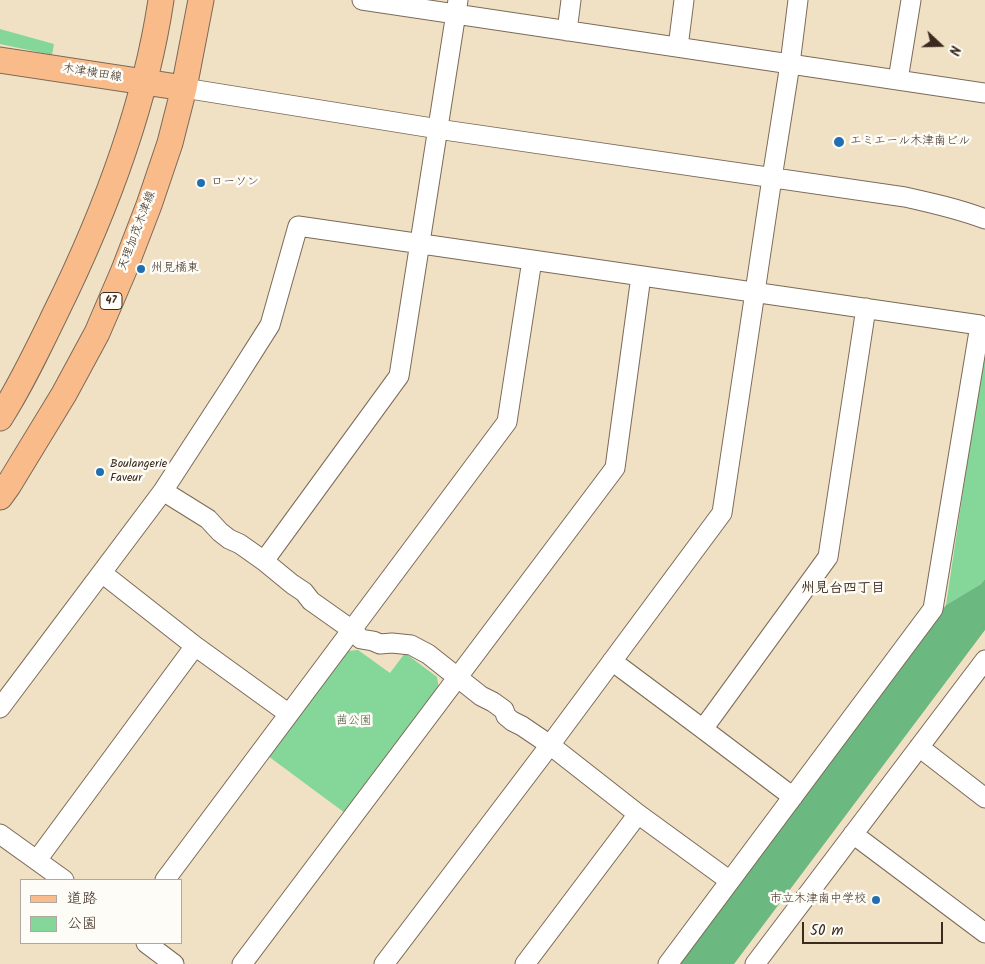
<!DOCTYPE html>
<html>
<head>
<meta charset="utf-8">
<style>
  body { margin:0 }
  #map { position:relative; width:985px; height:964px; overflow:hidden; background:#f1e1c4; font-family:Kalam,"Klee One",sans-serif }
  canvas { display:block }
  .legend { position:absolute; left:20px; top:879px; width:162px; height:65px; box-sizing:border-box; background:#fdfcf7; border:1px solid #afa8a0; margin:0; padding:6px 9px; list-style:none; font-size:15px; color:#3b2a1e }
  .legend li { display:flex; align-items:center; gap:10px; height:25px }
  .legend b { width:25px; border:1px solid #afa8a0 }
  .north { position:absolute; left:915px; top:20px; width:50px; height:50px; -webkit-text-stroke:4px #fdfcf7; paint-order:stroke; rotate:111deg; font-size:14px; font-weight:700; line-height:20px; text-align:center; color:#3b2a1e }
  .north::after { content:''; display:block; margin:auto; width:18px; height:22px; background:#3b2a1e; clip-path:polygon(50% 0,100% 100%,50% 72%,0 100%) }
  .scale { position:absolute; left:802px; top:922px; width:141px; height:22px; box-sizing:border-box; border:2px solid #3b2a1e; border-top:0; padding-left:6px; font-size:15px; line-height:18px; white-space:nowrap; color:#3b2a1e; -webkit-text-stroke:4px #fdfcf7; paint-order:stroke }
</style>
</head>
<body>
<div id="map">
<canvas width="985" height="964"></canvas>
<ul class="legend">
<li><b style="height:6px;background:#fabb8b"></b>道路</li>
<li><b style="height:14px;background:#84d798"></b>公園</li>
</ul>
<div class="north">N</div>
<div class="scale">50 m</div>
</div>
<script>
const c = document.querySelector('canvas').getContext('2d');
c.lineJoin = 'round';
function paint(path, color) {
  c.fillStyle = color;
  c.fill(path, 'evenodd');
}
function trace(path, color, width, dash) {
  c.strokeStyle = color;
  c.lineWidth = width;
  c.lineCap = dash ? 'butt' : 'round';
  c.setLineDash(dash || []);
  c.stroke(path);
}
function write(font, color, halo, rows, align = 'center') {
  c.font = font + ' Kalam,"Klee One",sans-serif';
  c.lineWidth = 5;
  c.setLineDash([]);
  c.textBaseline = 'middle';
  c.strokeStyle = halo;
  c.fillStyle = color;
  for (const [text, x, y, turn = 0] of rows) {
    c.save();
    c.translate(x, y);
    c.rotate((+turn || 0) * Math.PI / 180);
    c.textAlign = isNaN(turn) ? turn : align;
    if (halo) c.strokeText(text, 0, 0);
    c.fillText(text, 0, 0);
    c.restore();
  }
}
paint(new Path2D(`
  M0 29 54 44 52 55 0 44Z
  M985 344V579L981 584 946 605Z
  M358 650 390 673 405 653 437 677 439 689 345 813 268 756 347 651Z`), '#84d798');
paint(new Path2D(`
  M985 579V630L734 964H677L946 605 981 584Z`), '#6bb880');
const minor = new Path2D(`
  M362 0 985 93
  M567 31 571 0
  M678 47 684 0
  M898 80 911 0
  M184 88 451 131 905 197C932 203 959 209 985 219
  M163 491 208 519 220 532 229 539 240 544 264 561 292 584 304 592 311 601 352 630 361 639 373 641 380 644 392 643 411 645 428 654 481 696 493 702 504 710 506 716 512 721 522 726 550 745 638 814 730 881
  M264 561 399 376 458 0
  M102 573 195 646 289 714
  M612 661 703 729 793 797
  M0 708 163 491 230 388 270 325 298 226 980 325 933 609 668 964
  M703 729 828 557 866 308
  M919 747 985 798
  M0 834 64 880
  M853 834 985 933
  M37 860 195 646
  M165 880 507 422 532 260
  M146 943 174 964
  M242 964 615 468 641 276
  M384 964 550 745 722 513 772 178 790 64 798 0
  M525 964 638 814
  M755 964 985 660`);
const major = new Path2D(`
  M0 60 184 88
  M0 418C21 385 38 349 55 314 103 217 145 107 161 0
  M0 497 8 486 64 394 97 333 124 270 149 205 170 143 184 88 201 0`);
trace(minor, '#7b6a58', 21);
trace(major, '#7b6a58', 27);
trace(minor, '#fff', 19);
trace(major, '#fabb8b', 25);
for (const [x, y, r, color] of [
  [839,142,6,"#1f6fb2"],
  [201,183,5,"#1f6fb2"],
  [141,269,5,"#1f6fb2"],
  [100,472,5,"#1f6fb2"],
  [876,900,5,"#1f6fb2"]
]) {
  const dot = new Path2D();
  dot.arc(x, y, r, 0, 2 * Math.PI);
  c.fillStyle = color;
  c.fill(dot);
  trace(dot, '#fdfcf7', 2);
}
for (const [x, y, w] of [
  [111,301,22]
]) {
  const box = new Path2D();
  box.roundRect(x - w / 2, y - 8.5, w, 17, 4);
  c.fillStyle = '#fdfcf7';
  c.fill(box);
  trace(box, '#3b2a1e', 1);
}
write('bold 11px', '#3b2a1e', null, [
  ["47",111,301]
]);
write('12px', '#3b2a1e', '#fdfcf7', [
  ["木津横田線",92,74,9],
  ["天理加茂木津線",138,231,-69]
]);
write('12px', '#3b2a1e', '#fdfcf7', [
  ["エミエール木津南ビル",850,142],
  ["ローソン",211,183],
  ["州見橋東",151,269],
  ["Boulangerie",110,465],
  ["Faveur",110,479],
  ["市立木津南中学校",866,900,"right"]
], 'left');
write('12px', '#515e43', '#fdfcf7', [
  ["茜公園",354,722]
]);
write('bold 14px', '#3b2a1e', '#fdfcf7', [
  ["州見台四丁目",843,590]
]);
</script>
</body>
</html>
